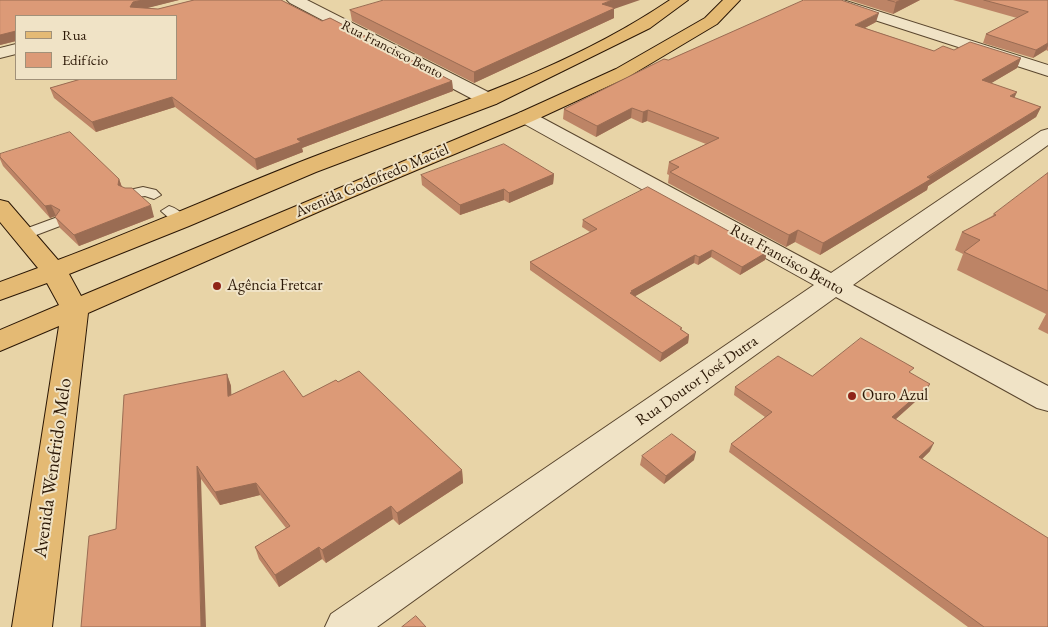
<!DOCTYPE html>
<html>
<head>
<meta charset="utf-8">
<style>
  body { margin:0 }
  #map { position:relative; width:1048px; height:627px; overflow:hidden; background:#e8d4a7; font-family:"EB Garamond",serif }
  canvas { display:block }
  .legend { position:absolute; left:15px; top:15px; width:162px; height:65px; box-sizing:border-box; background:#f0e3c6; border:1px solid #a19179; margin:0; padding:6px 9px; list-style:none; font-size:15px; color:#2b1705 }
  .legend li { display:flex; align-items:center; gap:10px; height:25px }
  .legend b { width:25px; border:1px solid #a19179 }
</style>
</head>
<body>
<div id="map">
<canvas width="1048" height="627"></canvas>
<ul class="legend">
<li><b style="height:6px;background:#e4ba74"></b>Rua</li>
<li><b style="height:14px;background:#dc9a77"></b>Edifício</li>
</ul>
</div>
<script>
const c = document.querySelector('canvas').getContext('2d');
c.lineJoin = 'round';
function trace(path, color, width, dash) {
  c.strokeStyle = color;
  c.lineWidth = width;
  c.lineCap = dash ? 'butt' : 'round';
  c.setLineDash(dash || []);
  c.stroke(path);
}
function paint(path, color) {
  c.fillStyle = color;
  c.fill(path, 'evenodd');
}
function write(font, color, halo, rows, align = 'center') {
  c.font = font + ' "EB Garamond",serif';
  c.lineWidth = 4;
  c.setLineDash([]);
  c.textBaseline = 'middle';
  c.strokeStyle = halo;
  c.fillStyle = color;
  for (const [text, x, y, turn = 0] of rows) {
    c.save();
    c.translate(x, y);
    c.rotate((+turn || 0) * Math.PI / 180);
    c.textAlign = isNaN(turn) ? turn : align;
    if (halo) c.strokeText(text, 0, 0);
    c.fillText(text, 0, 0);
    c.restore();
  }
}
const lane = new Path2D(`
  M143 187 156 190 161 195 154 199 145 196 130 198 123 194 125 191Z
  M169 206C177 208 184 215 189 221L186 224H176L161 211Z
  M55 218 60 220 63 223 60 226 23 240 15 235 17 232Z`);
const street = new Path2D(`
  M287 0H307L496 96 499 100 496 104H482L290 3Z
  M819 0H843L1048 65V76L822 3Z
  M16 44V54L0 58V48Z
  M526 111 533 113 831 273 1041 131 1048 129V145L853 285 1048 386V411L1037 408 836 297 377 627H325L331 614 814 285 519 121 516 117 519 113Z`);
const primary = new Path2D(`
  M670 0H688L650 28 496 104 316 172 189 226 69 274 81 296 519 113 616 69 705 18 723 0H740L717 24 628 77 533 121 343 201 88 313 52 627H12L59 326 0 351V330L59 305 47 283 0 300V282L38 268 0 222V200L8 202 58 260C140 229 219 194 300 162 425 113 558 76 670 0Z`);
trace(lane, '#5a462e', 2);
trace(street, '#5a462e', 2);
trace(primary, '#2b1705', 2);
paint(lane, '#f0e3c6');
paint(street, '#f0e3c6');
paint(primary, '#e4ba74');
paint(new Path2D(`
  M0 0H179L146 8 158 9 194 0H281L322 21 330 18 452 81 453 91 302 148 303 152 257 170 175 107 96 132 54 98 50 88 81 79H176V16H16V41L0 45Z
  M849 0H920L893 14Z
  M953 0H1048V51L1046 50 1033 58 983 43 986 34 1017 18Z
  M614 9V18L474 83 352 21 350 10Z
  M876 22 865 28 934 51 954 50 1021 58 1017 68 991 83 1014 98 1041 107 1036 117 928 186 927 190 820 255 795 242 786 247 668 183 669 175 667 174 669 162 706 144 647 121 642 123 631 118 596 137 563 119 564 109 668 60Z
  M0 154 119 179 122 187 154 217 79 246 60 228 55 216 50 218 3 166 0 159Z
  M1048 173V334L1038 329 1046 314 957 270 963 254 955 250 962 232 992 216 994 214Z
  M554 174 553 184 509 203 504 200 460 215 422 185 421 175Z
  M583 220 767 252 765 260 740 275 711 257 698 265 694 263 635 296 689 335 688 343 660 362 530 270V262L590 232 582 227Z
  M227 374 231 386V395L303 397 338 382 462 470 463 483 399 525 393 519 326 563 322 559 279 587 259 559 255 547 286 528 260 495 220 505 201 479 116 529Z
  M912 374 926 392 895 420 930 451 922 459 1048 627H968L729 452 731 444 765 417 734 395 735 387 812 376Z
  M642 456 694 460 664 484 640 465Z`), '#bd8466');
paint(new Path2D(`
  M143 0H179L136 11 130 7 133 2Z
  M612 0H640L614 9V18L474 83V72L602 4Z
  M901 0H920L893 14 896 2Z
  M879 13 876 22 853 34 855 25Z
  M16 31V41L0 45V35Z
  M1048 43V46L1046 50 1033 58 1036 50Z
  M1021 58 1017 68 978 91 982 80Z
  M452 81 453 91 302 148 303 152 257 170 255 159 297 139Z
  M1017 92 1012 103 1010 96Z
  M172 97 175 107 96 132 92 122Z
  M1041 107 1036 117 928 186 927 190 820 255 823 243Z
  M632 108 631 118 596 137 597 126Z
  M648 110 647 121 642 123 643 112Z
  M554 174 553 184 509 203V193Z
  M119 179 123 190 118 185Z
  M504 189V200L460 215V205Z
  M51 205 56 216 50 218 45 206Z
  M151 205 154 217 79 246 74 235Z
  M798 230 795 242 786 247 789 235Z
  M712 250 711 257 698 265 699 257Z
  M767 252 765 260 740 275 742 267Z
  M695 255 694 263 632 298V300L631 291Z
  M689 335 688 343 660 362 662 353Z
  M227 374 231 386 232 409 228 396Z
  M930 384 926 392 888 426 892 417Z
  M934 443 930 451 916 465 919 457Z
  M696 452 694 460 664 484 666 476Z
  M197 466 201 479 206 627H201Z
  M462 470 463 483 399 525 397 513Z
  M256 483 260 495 220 505 215 492Z
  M391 506 393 519 326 563 322 550Z
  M319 547 322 559 279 587 275 575Z`), '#9a6c53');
const building = new Path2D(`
  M0 0H143L133 2 130 7 158 9 194 0H281L322 21 330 18 452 81 297 139 301 142 255 159 172 97 92 122 50 88 81 79H176V16H16V31L0 35Z
  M384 0H612L602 4 615 8 474 72 350 10Z
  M804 0H841L879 13 855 25 934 51 943 46 954 50 970 42 1021 58 982 80 1017 92 1010 96 1041 107 927 177 931 179 823 243 798 230 789 235 670 172 679 167 669 162 719 138 648 110 643 112 632 108 597 126 564 109 664 59 668 60Z
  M888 0H901L896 2Z
  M984 0H1048V43L1036 50 986 34 1028 12Z
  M70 132 119 179 118 185 125 188H132L151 205 74 235 55 217 60 210 51 205 45 206 0 157V154Z
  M504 144 554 174 509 193 504 189 460 205 421 175Z
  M1048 173V291L964 252 980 240 962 232 996 215 994 214Z
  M648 187 767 252 742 267 712 250 699 257 695 255 631 291 633 292 630 293 682 328 680 329 689 335 662 353 530 262 597 229 583 220Z
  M861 338 914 368 909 372 930 384 892 417 934 443 919 457 1048 538V627H984L731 444 772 412 735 387 778 356 812 376Z
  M284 371 303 397 336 380 338 382 359 371 462 470 397 513 391 506 322 550 319 547 275 575 255 547 290 526 256 483 215 492 197 466 201 627H81L89 536 116 529 124 395 227 374 228 396Z
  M672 434 696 452 666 476 642 456Z
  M416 616 426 627H402Z`);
paint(building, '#dc9a77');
trace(building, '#9a6c53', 1);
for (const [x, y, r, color] of [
  [217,286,5,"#8f2418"],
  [852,396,5,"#8f2418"]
]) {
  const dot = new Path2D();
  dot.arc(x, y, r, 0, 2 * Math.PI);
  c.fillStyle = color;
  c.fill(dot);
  trace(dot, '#f0e3c6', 2);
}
write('14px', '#2b1705', '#f0e3c6', [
  ["Rua Francisco Bento",392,50,27]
]);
write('16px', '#2b1705', '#f0e3c6', [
  ["Avenida Godofredo Maciel",372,181,-23],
  ["Rua Francisco Bento",787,260,29],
  ["Rua Doutor José Dutra",697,381,-35]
]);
write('16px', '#2b1705', '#f0e3c6', [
  ["Agência Fretcar",227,286],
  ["Ouro Azul",862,396]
], 'left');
write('19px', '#2b1705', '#f0e3c6', [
  ["Avenida Wenefrido Melo",53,468,-82]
]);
</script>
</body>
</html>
